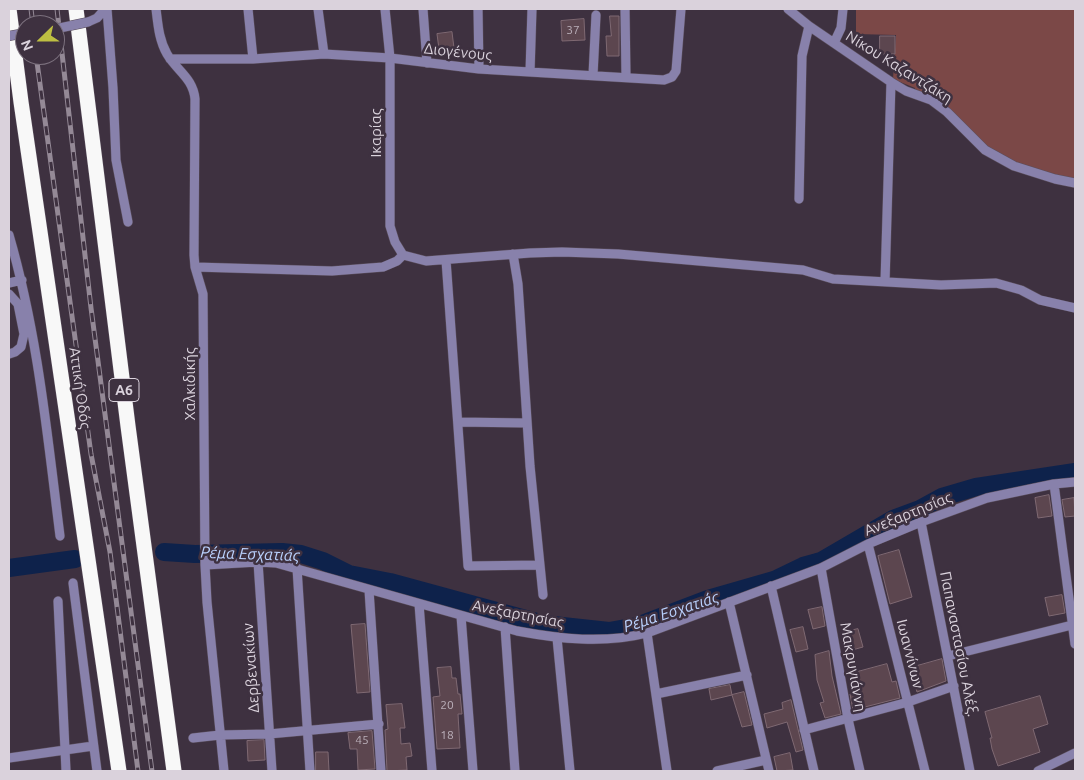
<!DOCTYPE html>
<html>
<head>
<meta charset="utf-8">
<style>
  body { margin:0 }
  #map { position:relative; width:1084px; height:780px; overflow:hidden; background:#3e3140; font-family:Ubuntu,sans-serif }
  canvas { display:block }
  .frame { position:absolute; inset:0; border:10px solid #dad2dc; pointer-events:none }
  .north { position:absolute; left:15px; top:15px; width:50px; height:50px; box-sizing:border-box; background:#3e3140; border:1px solid #7c717e; border-radius:50%; rotate:248deg; font-size:14px; font-weight:700; line-height:20px; text-align:center; color:#dad2dc }
  .north::after { content:''; display:block; margin:auto; width:18px; height:22px; background:#bebf42; clip-path:polygon(50% 0,100% 100%,50% 72%,0 100%) }
</style>
</head>
<body>
<div id="map">
<canvas width="1084" height="780"></canvas>
<div class="frame"></div>
<div class="north">N</div>
</div>
<script>
const c = document.querySelector('canvas').getContext('2d');
c.lineJoin = 'round';
function paint(path, color) {
  c.fillStyle = color;
  c.fill(path, 'evenodd');
}
function trace(path, color, width, dash) {
  c.strokeStyle = color;
  c.lineWidth = width;
  c.lineCap = dash ? 'butt' : 'round';
  c.setLineDash(dash || []);
  c.stroke(path);
}
function write(font, color, halo, rows, align = 'center') {
  c.font = font + ' Ubuntu,sans-serif';
  c.lineWidth = 5;
  c.setLineDash([]);
  c.textBaseline = 'middle';
  c.strokeStyle = halo;
  c.fillStyle = color;
  for (const [text, x, y, turn = 0] of rows) {
    c.save();
    c.translate(x, y);
    c.rotate((+turn || 0) * Math.PI / 180);
    c.textAlign = isNaN(turn) ? turn : align;
    if (halo) c.strokeText(text, 0, 0);
    c.fillText(text, 0, 0);
    c.restore();
  }
}
paint(new Path2D(`
  M856 9H1075V188L1047 181 1007 166 978 146 931 104 916 99 915 88 893 79 896 35 856 34Z`), '#7b4847');
trace(new Path2D(`
  M164 552 195 554 282 552 301 554 323 561 349 574 390 582 544 624 609 631 637 626 708 599 774 580 803 566 821 561 893 519 920 509 942 497 976 487 1075 472
  M9 568 75 559`), '#0e224b', 18);
const building = new Path2D(`
  M610 16H619V56H607L606 36H611Z
  M584 19 585 40 562 41 561 21Z
  M452 32 454 48 439 49 437 34Z
  M880 36H895V54H880Z
  M1049 495 1052 516 1038 518 1035 498Z
  M1074 498 1075 516 1065 517 1062 500Z
  M899 550 912 597 890 604 878 556Z
  M1062 595 1065 613 1049 616 1045 598Z
  M822 607 825 626 813 629 808 610Z
  M365 624 370 692 357 693 351 625Z
  M803 627 808 649 796 652 790 630Z
  M858 629 863 647 845 652 841 633Z
  M829 651 832 676 841 714 825 718 820 703 824 702 817 680 815 655Z
  M942 659 946 681 917 692 910 668Z
  M887 664 892 682 896 681 900 698 853 710 850 694 855 693 850 674Z
  M451 667 452 678H456L458 694H460L462 714H458L460 748 437 749 433 697 440 696 437 668Z
  M730 685 732 695 711 700 709 689Z
  M744 692 752 725 742 727 732 695Z
  M1040 696 1048 724 1033 729 1040 752 998 766 992 749 990 738H992L985 712Z
  M791 700 803 750 796 752 787 722 767 728 764 714 783 709 782 703Z
  M402 704 405 728H400L401 744 410 743 412 756 406 757 407 770 387 771 385 730 388 729 386 705Z
  M372 731 375 769 358 770 357 749H350L348 733Z
  M264 740 265 760 248 761 247 741Z
  M316 752H328L329 771H316Z
  M790 753 793 770 777 771 774 757Z`);
paint(building, '#5c464f');
trace(building, '#7f6972', 1);
const minor = new Path2D(`
  M107 9 113 88 116 160 128 222
  M156 9C158 25 159 40 167 54 177 71 193 78 195 99L194 255 195 267 203 294 205 565 207 602 224 771
  M248 9 253 59
  M318 9 324 54
  M385 9 390 58V226L395 242 403 255
  M423 9 427 63
  M478 9 479 69
  M625 9 626 77
  M788 9 809 26 891 82 906 91 931 100 947 112 985 150 1014 166 1055 179 1075 183
  M88 22 97 18 105 9
  M834 43 841 28 843 9
  M170 59H253L324 54 390 58 479 69 664 80 672 77 676 71 681 9
  M530 72 532 9
  M593 75 596 15
  M799 199 802 56 809 26
  M9 235C38 335 47 433 60 536
  M513 254 518 284 530 466 543 595
  M446 260 468 566 540 565
  M195 267 332 271 383 267 397 261 403 255 426 261 530 253 562 252 618 254 803 270 833 279 941 285 996 283 1021 290 1040 300 1075 308
  M885 282 891 82
  M9 283 22 280
  M9 294 18 304 24 334 21 347 15 352 9 354
  M458 422 527 423
  M1054 484 1075 644
  M921 522 970 771
  M868 544 925 771
  M258 562 272 771
  M205 565 258 562 276 563 517 631C560 639 604 644 647 633L821 568 868 544 921 522 987 498 1054 484 1075 482
  M297 568 310 771
  M821 568 848 719 860 771
  M73 583 97 771
  M771 586 814 771
  M369 590 381 771
  M58 601 66 771
  M729 602 769 771
  M419 604 432 771
  M461 616 473 771
  M505 627 515 771
  M647 633 667 771
  M557 638 570 771
  M948 656 1072 625
  M656 694 747 675
  M804 730 908 702 954 686
  M193 738 220 735 269 734 379 724
  M9 758 93 746
  M717 771 766 760
  M1038 771 1075 753`);
const highway = new Path2D(`
  M9 9 21 102 119 771
  M76 9 128 426 174 771`);
trace(minor, '#5a4e5c', 10);
trace(highway, '#5a4e5c', 16);
trace(minor, '#8881ab', 9);
trace(highway, '#f8f8f8', 15);
const rail = new Path2D(`
  M31 9 33 25
  M57 9 91 308 152 771
  M36 55 91 454 110 552 138 771`);
trace(rail, '#948996', 5);
trace(rail, '#3e3140', 3, [9]);
const minorBridge = new Path2D(`
  M55 29 88 22
  M9 36 25 33`);
trace(minorBridge, '#5a4e5c', 10, []);
trace(minorBridge, '#8881ab', 9);
write('12px', '#baafb9', null, [
  ["37",573,30],
  ["20",447,705],
  ["18",447,735],
  ["45",362,740]
]);
for (const [x, y, w] of [
  [124,390,30]
]) {
  const box = new Path2D();
  box.roundRect(x - w / 2, y - 11.5, w, 23, 4);
  c.fillStyle = '#3e3140';
  c.fill(box);
  trace(box, '#dad2dc', 1);
}
write('bold 14px', '#dad2dc', null, [
  ["Α6",124,390]
]);
write('15px', '#dad2dc', '#3e3140', [
  ["Διογένους",458,52,6],
  ["Νίκου Καζαντζάκη",899,67,32],
  ["Ικαρίας",376,133,-90],
  ["Χαλκιδικής",190,384,-90],
  ["Αττική Οδός",80,388,82],
  ["Ανεξαρτησίας",908,514,-22],
  ["Ανεξαρτησίας",518,614,11],
  ["Παπαναστασίου Αλέξ.",959,644,79],
  ["Ιωαννίνων",910,654,76],
  ["Μακρυγιάννη",853,667,80],
  ["Δερβενακίων",251,668,-94]
]);
write('italic 16px', '#bad1fd', '#3e3140', [
  ["Ρέμα Εσχατιάς",250,554,2],
  ["Ρέμα Εσχατιάς",671,612,-18]
]);
</script>
</body>
</html>
